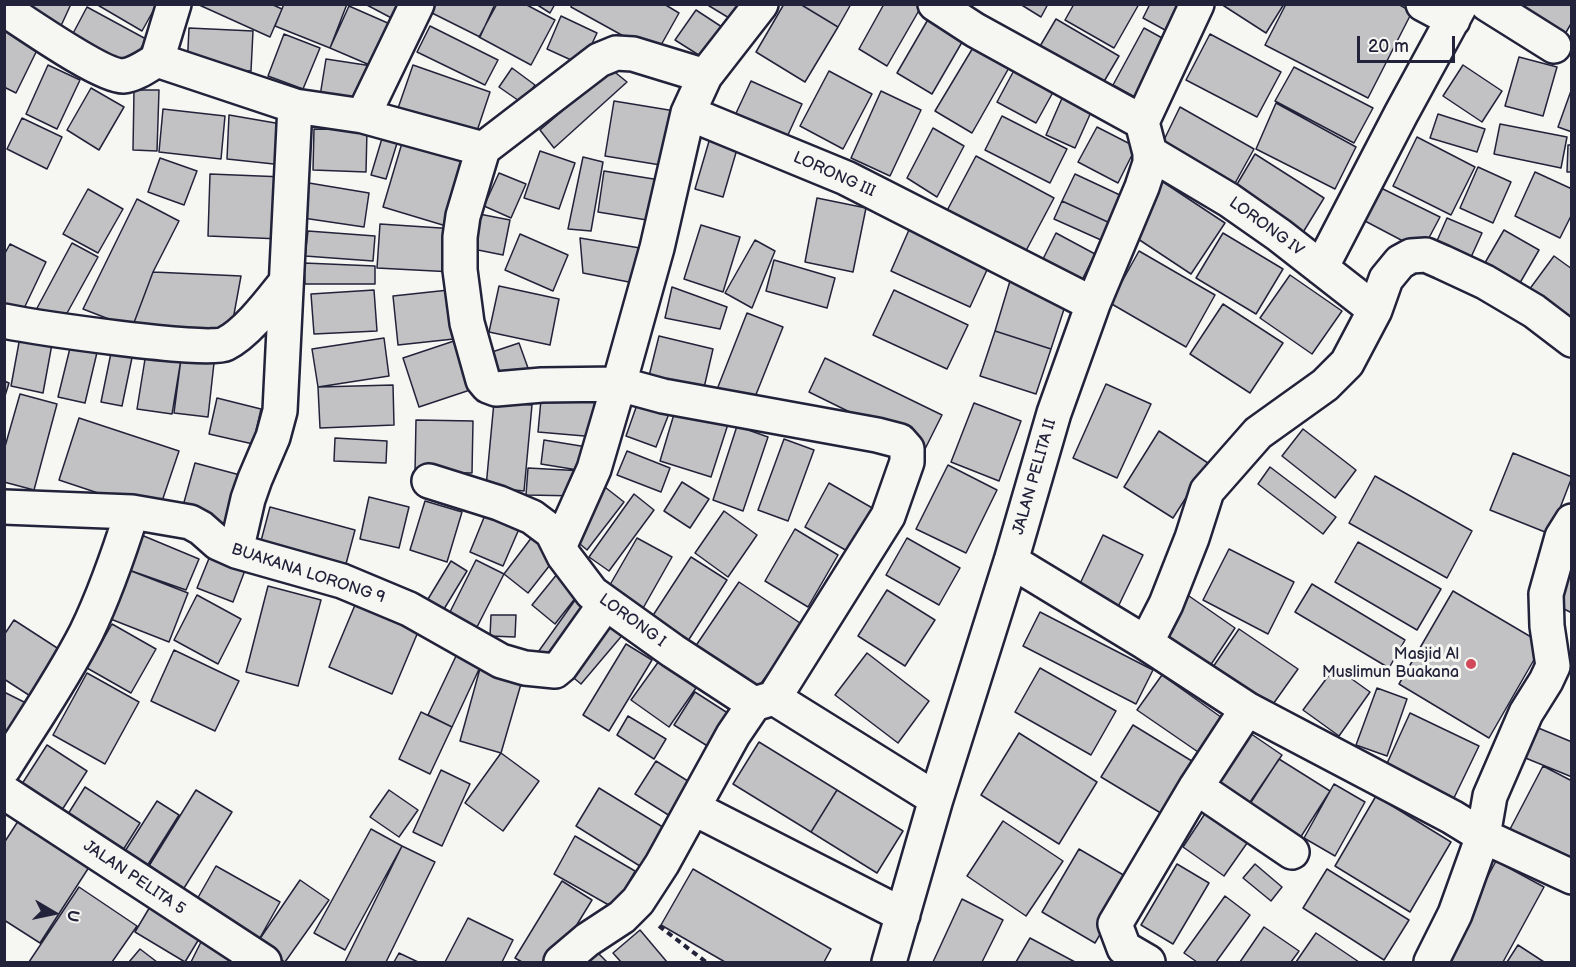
<!DOCTYPE html>
<html>
<head>
<meta charset="utf-8">
<style>
  body { margin:0 }
  #map { position:relative; width:1576px; height:967px; overflow:hidden; background:#f6f6f2; font-family:"Balsamiq Sans",sans-serif }
  canvas { display:block }
  .frame { position:absolute; inset:0; border:6px solid #22223b; pointer-events:none }
  .north { position:absolute; left:24px; top:883px; width:60px; height:60px; -webkit-text-stroke:4px #f6f6f2; paint-order:stroke; rotate:99deg; font-size:16px; font-weight:700; line-height:24px; text-align:center; color:#22223b }
  .north::after { content:''; display:block; margin:auto; width:21px; height:27px; background:#22223b; clip-path:polygon(50% 0,100% 100%,50% 72%,0 100%) }
  .scale { position:absolute; left:1357px; top:36px; width:98px; height:27px; box-sizing:border-box; border:3px solid #22223b; border-top:0; padding-left:8px; font-size:18px; line-height:21px; white-space:nowrap; color:#22223b; -webkit-text-stroke:4px #f6f6f2; paint-order:stroke }
</style>
</head>
<body>
<div id="map">
<canvas width="1576" height="967"></canvas>
<div class="frame"></div>
<div class="north">U</div>
<div class="scale">20 m</div>
</div>
<script>
const c = document.querySelector('canvas').getContext('2d');
c.lineJoin = 'round';
function paint(path, color) {
  c.fillStyle = color;
  c.fill(path, 'evenodd');
}
function trace(path, color, width, dash) {
  c.strokeStyle = color;
  c.lineWidth = width;
  c.lineCap = dash ? 'butt' : 'round';
  c.setLineDash(dash || []);
  c.stroke(path);
}
function write(font, color, halo, rows, align = 'center') {
  c.font = font + ' "Balsamiq Sans",sans-serif';
  c.lineWidth = 6;
  c.setLineDash([]);
  c.textBaseline = 'middle';
  c.strokeStyle = halo;
  c.fillStyle = color;
  for (const [text, x, y, turn = 0] of rows) {
    c.save();
    c.translate(x, y);
    c.rotate((+turn || 0) * Math.PI / 180);
    c.textAlign = isNaN(turn) ? turn : align;
    if (halo) c.strokeText(text, 0, 0);
    c.fillText(text, 0, 0);
    c.restore();
  }
}
const building = new Path2D(`
  M5 4H71L60 28Z
  M96 4H157L142 31Z
  M197 4H271L282 9 270 37Z
  M284 4H347L330 48 275 26Z
  M365 4H408L399 22Z
  M436 4H495L480 37 432 13Z
  M497 4H525L555 20 531 65 479 37Z
  M536 4H555L550 13Z
  M572 4H664L679 13 656 54 571 7Z
  M706 4H750L739 24Z
  M784 4H800L838 27 805 82 756 52Z
  M800 4H851L838 27Z
  M884 4H917L921 7 887 66 859 49Z
  M1020 4H1048L1041 17Z
  M1074 4H1139L1114 48 1065 20Z
  M1150 4H1179L1165 30 1143 18Z
  M1221 4H1284L1266 33Z
  M1286 4H1398L1412 12 1368 98 1265 45Z
  M1501 4H1572V22L1561 41Z
  M349 6 390 24 372 66 330 48Z
  M87 7 146 39 127 73 69 41Z
  M696 10 725 29 705 59 675 40Z
  M561 16 597 33 582 65 547 49Z
  M930 16 965 37 932 94 897 73Z
  M1056 19 1119 56 1099 90 1036 53Z
  M8 26 41 42 16 93 4 87V33Z
  M430 26 498 60 485 85 417 52Z
  M189 28 253 31 251 71 187 68Z
  M1144 28 1173 44 1142 101 1113 85Z
  M284 34 320 48 303 89 268 76Z
  M1210 34 1281 72 1257 117 1186 80Z
  M974 46 1010 66 972 133 935 111Z
  M1519 57 1557 67 1543 116 1505 106Z
  M326 59 372 66 366 103 320 96Z
  M1018 63 1057 85 1036 123 997 102Z
  M48 65 80 80 57 129 26 114Z
  M413 65 490 92 474 140 396 114Z
  M1463 65 1502 91 1482 122 1443 96Z
  M1294 67 1373 108 1354 143 1275 101Z
  M512 68 535 85 522 103 499 87Z
  M611 69 627 82 554 148 540 130Z
  M829 71 872 94 843 149 800 126Z
  M751 81 802 104 782 148 731 124Z
  M91 88 124 107 99 150 67 130Z
  M1572 88V132L1558 127Z
  M134 90H159L157 151 133 150Z
  M881 91 921 110 890 176 851 158Z
  M1063 96 1092 110 1075 148 1046 135Z
  M614 101 681 112 673 167 605 156Z
  M1276 103 1356 147 1335 189 1256 149Z
  M1180 107 1254 149 1234 185 1163 142Z
  M163 109 225 116 221 159 159 152Z
  M1438 114 1485 129 1477 152 1430 138Z
  M229 115 287 125 283 165 227 159Z
  M1002 116 1067 149 1050 183 985 150Z
  M22 118 62 137 47 169 7 149Z
  M1500 124 1567 137 1561 168 1494 154Z
  M1097 127 1136 147 1118 183 1078 162Z
  M933 128 964 146 937 197 907 178Z
  M314 129 367 130 366 172 313 170Z
  M712 131 740 139 723 197 695 189Z
  M383 135 398 140 386 179 371 175Z
  M1417 137 1475 167 1451 215 1393 186Z
  M402 143 474 164 456 229 383 207Z
  M1568 145H1572V172H1567Z
  M540 151 575 163 559 209 524 198Z
  M1255 154 1324 198 1302 234 1233 191Z
  M976 156 1054 198 1020 262 942 220Z
  M583 157 603 162 591 231 568 229Z
  M160 158 197 171 184 205 148 192Z
  M1478 167 1511 182 1493 223 1460 208Z
  M604 171 666 181 659 222 598 212Z
  M1535 172 1572 189V214L1560 238 1515 216Z
  M499 173 526 184 511 218 484 206Z
  M210 174 284 177 281 239 208 236Z
  M1075 174 1122 196 1110 223 1062 201Z
  M1160 180 1225 223 1191 274 1126 231Z
  M309 183 369 193 364 227 303 218Z
  M1381 188 1440 217 1422 251 1365 221Z
  M88 189 123 209 98 253 63 234Z
  M817 198 866 208 853 272 805 262Z
  M137 199 179 221 153 272 132 328 83 309Z
  M1062 201 1110 223 1101 240 1054 219Z
  M474 213 510 220 503 255 468 248Z
  M1447 218 1482 233 1467 266 1433 250Z
  M912 223 992 259 970 307 891 271Z
  M380 224 456 229 453 272 377 268Z
  M701 225 740 237 723 292 684 279Z
  M1504 230 1539 250 1517 288 1482 268Z
  M308 231 375 236 373 261 305 256Z
  M1056 233 1095 254 1078 288 1039 267Z
  M1223 233 1283 269 1256 314 1196 278Z
  M520 234 568 255 553 291 505 270Z
  M580 238 646 249 639 284 583 273Z
  M755 240 775 251 752 308 725 293Z
  M72 243 98 257 61 324 36 310Z
  M10 244 46 262 19 319 4 312V255Z
  M1139 251 1215 295 1186 347 1110 303Z
  M1554 256 1572 269V327L1526 294Z
  M774 260 835 278 827 308 766 291Z
  M304 263 375 266V284H305Z
  M153 272 241 276 230 336 132 328Z
  M1290 275 1342 311 1312 354 1260 318Z
  M1010 281 1067 300 1051 349 995 331Z
  M499 286 559 299 550 345 489 332Z
  M672 287 727 307 720 329 665 318Z
  M458 289 463 338 398 345 393 296Z
  M374 290 377 331 314 334 311 294Z
  M894 290 968 325 947 369 873 335Z
  M1223 304 1283 343 1250 393 1190 354Z
  M747 313 783 327 751 407 716 392Z
  M995 331 1051 349 1036 394 980 376Z
  M659 336 713 349 703 392 648 380Z
  M20 337 52 344 43 393 11 386Z
  M384 338 389 376 318 387 312 349Z
  M463 338 479 387 419 407 403 358Z
  M72 340 99 344 85 403 58 397Z
  M113 343 134 348 122 406 101 402Z
  M519 343 528 368 495 380 486 354Z
  M146 353 181 359 172 414 137 409Z
  M825 358 942 415 925 449 809 392Z
  M181 359 214 363 208 417 174 413Z
  M4 381 9 383 4 399Z
  M1106 384 1151 404 1117 478 1073 458Z
  M393 385 394 425 320 428 318 387Z
  M542 389 599 394 596 437 538 432Z
  M20 394 57 404 34 490 4 482V450Z
  M217 398 261 409 253 444 209 434Z
  M639 399 670 411 656 447 626 436Z
  M494 402 532 405 524 491 486 487Z
  M974 403 1021 421 999 481 951 462Z
  M677 404 729 421 711 477 660 461Z
  M79 418 179 451 158 513 59 480Z
  M416 420 473 421 472 473 415 472Z
  M737 426 768 437 743 511 713 500Z
  M1303 429 1356 470 1335 498 1282 456Z
  M1159 431 1208 463 1173 518 1124 487Z
  M335 438 387 441 386 463 334 461Z
  M784 439 814 450 788 521 758 510Z
  M544 440 587 447 584 471 541 464Z
  M627 451 670 468 661 492 617 475Z
  M1513 453 1572 477 1550 534 1490 510Z
  M195 463 240 475 226 526 181 513Z
  M948 465 997 490 966 553 916 529Z
  M1270 467 1336 517 1323 534 1258 484Z
  M528 468 584 471 580 496 526 495Z
  M1375 476 1472 531 1447 578 1349 523Z
  M682 482 709 499 690 528 664 511Z
  M829 483 881 513 856 556 805 527Z
  M601 484 624 502 587 550 567 533Z
  M634 494 654 510 609 571 589 557Z
  M369 497 409 507 399 548 360 539Z
  M425 501 462 512 447 562 410 550Z
  M270 507 355 530 342 579 257 556Z
  M724 511 757 535 728 577 695 553Z
  M485 515 519 529 503 566 470 552Z
  M795 529 838 555 808 607 765 581Z
  M139 534 199 559 186 590 126 569Z
  M1103 535 1143 555 1117 609 1077 590Z
  M532 537 557 556 528 593 504 574Z
  M637 538 672 557 642 610 607 590Z
  M907 538 960 568 939 605 886 575Z
  M1358 542 1441 589 1417 630 1335 582Z
  M1229 549 1294 582 1268 634 1203 600Z
  M212 551 247 565 233 602 197 588Z
  M691 557 727 580 686 644 650 620Z
  M476 560 504 574 476 629 449 614Z
  M1572 560V613L1550 602Z
  M451 561 467 571 438 619 422 609Z
  M562 568 584 587 555 624 532 605Z
  M126 569 188 593 169 642 108 618Z
  M739 582 803 625 759 686 695 647Z
  M1312 584 1405 640 1389 668 1295 612Z
  M268 586 321 600 298 686 246 672Z
  M887 590 935 620 905 666 858 636Z
  M1453 591 1543 644 1489 738 1399 684Z
  M197 595 241 619 218 664 174 640Z
  M578 596 597 610 555 668 536 655Z
  M1189 596 1235 628 1210 666 1163 634Z
  M355 605 418 632 392 694 329 667Z
  M1040 612 1153 670 1136 704 1023 646Z
  M491 615H516L515 637 490 636Z
  M607 617 625 632 581 684 563 669Z
  M14 620 68 655 38 701 4 679V635Z
  M112 624 156 649 131 693 87 668Z
  M1239 629 1298 669 1271 707 1213 667Z
  M626 644 652 660 609 731 583 715Z
  M174 650 239 681 215 731 151 701Z
  M867 653 929 701 898 743 835 695Z
  M457 654 481 665 452 727 428 715Z
  M659 661 696 688 669 727 631 700Z
  M481 665 523 677 501 753 460 741Z
  M1335 667 1370 692 1339 736 1303 710Z
  M1040 668 1116 711 1091 755 1015 712Z
  M87 673 139 702 105 764 53 735Z
  M1162 675 1225 720 1201 754 1137 710Z
  M1377 688 1407 699 1387 756 1356 745Z
  M4 692 34 707 4 746Z
  M695 692 737 719 717 752 674 725Z
  M421 712 452 727 430 774 399 759Z
  M1410 713 1479 746 1452 802 1384 770Z
  M628 716 666 739 654 759 617 735Z
  M1133 725 1200 766 1169 818 1101 777Z
  M1536 727 1572 742V777L1523 757Z
  M1244 729 1282 755 1248 805 1210 779Z
  M1019 733 1097 782 1059 844 981 795Z
  M759 742 837 790 811 832 733 784Z
  M47 745 87 771 60 813 20 787Z
  M501 753 539 781 503 831 465 803Z
  M1279 759 1330 791 1295 846 1244 813Z
  M656 761 691 783 670 816 635 794Z
  M1543 766 1572 781V864L1508 833Z
  M441 770 470 784 442 846 413 832Z
  M1334 784 1365 802 1335 856 1304 838Z
  M85 787 140 823 118 858 63 822Z
  M599 788 666 829 643 868 576 826Z
  M196 790 232 812 179 896 144 874Z
  M389 790 418 810 399 837 370 817Z
  M837 790 903 831 877 873 811 832Z
  M1376 796 1451 842 1410 912 1335 866Z
  M157 801 179 815 142 874 120 859Z
  M1210 806 1252 836 1224 876 1183 847Z
  M22 815 93 861 40 943 4 920V843Z
  M1003 821 1063 861 1026 916 967 876Z
  M371 829 402 846 345 950 314 933Z
  M575 836 635 871 614 908 554 874Z
  M402 846 435 862 386 962H345Z
  M1079 849 1132 880 1095 943 1042 912Z
  M1496 861 1544 887 1503 962H1448L1443 960Z
  M1177 864 1209 883 1173 944 1141 925Z
  M1255 864 1282 887 1271 901 1243 878Z
  M216 866 280 902 257 943 192 908Z
  M693 869 831 949 824 962H725L661 925Z
  M1327 869 1409 920 1384 960 1303 908Z
  M300 880 329 900 285 962 257 943Z
  M562 881 592 900 554 962H522L515 958Z
  M79 887 137 926 112 962H29Z
  M1225 896 1250 915 1216 962H1197L1184 953Z
  M962 899 1003 920 982 962H933Z
  M154 900 205 929 185 962 135 932Z
  M468 918 513 940 502 962H445Z
  M1264 927 1299 951 1291 962H1240Z
  M640 930 667 962H621L613 953Z
  M1316 933 1359 962H1296Z
  M1030 938 1075 962H1016Z
  M202 940 249 962H191Z
  M1518 945 1544 962H1507Z
  M593 948 607 962H580Z
  M140 949 157 962H129Z
  M399 953 418 962H394Z`);
paint(building, '#c2c2c4');
trace(building, '#22223b', 1.5);
const street = new Path2D(`
  M935 4 975 30 1142 122
  M1423 4 1453 20
  M1487 4 1554 46
  M4 9C26 23 101 76 123 76 135 75 147 66 157 60L295 106 363 116 483 149
  M157 60 174 4
  M688 113 846 178 1093 304
  M363 116 417 4
  M1150 153 1229 200 1279 235 1375 310
  M1321 268 1401 114 1461 4
  M4 321C33 327 207 353 225 344 247 333 270 302 286 282
  M429 481 499 503 532 517 552 532 564 556 592 593 673 651 754 704
  M4 507 132 512 190 522 201 528 218 543 236 551 342 581 409 609 501 661 525 668 555 671 561 666 605 604
  M560 545 594 469 619 384 657 248 688 113 705 76 761 4
  M236 551 248 499 255 479 273 437 280 411 295 106
  M1011 561 1146 643 1247 709 1452 817 1483 836 1572 877
  M1146 643 1166 604 1192 538 1207 491 1258 433 1325 385 1347 363 1375 310 1386 279 1400 262 1411 256 1426 255 1442 262 1485 282 1534 311 1572 340
  M774 698 936 799
  M4 768C32 723 62 680 86 633 105 594 119 553 132 512
  M1196 787 1292 852
  M4 792 264 962
  M707 815 903 915
  M561 962 587 940 622 917 638 901 662 864 733 735 754 704 774 698 888 516 907 462V449L900 441 877 435 663 396 619 384 542 385 496 389 488 386 483 380 467 323 460 270V237L463 216 483 149 599 60 616 53 633 54 705 76
  M889 962 936 799 1011 561 1054 413 1093 304 1142 187 1150 163V153L1142 122 1197 4
  M1148 962 1124 948 1115 924 1196 787 1247 709
  M1431 962 1455 914 1483 836 1490 796 1526 713 1546 681 1553 666 1547 626 1546 594 1562 537 1572 521`);
trace(street, '#22223b', 38);
trace(new Path2D(`
  M659 926 706 962`), '#22223b', 4, [6, 4.5]);
trace(street, '#f6f6f2', 33);
for (const [x, y, r, color] of [
  [1471,664,6,"#d1495b"]
]) {
  const dot = new Path2D();
  dot.arc(x, y, r, 0, 2 * Math.PI);
  c.fillStyle = color;
  c.fill(dot);
  trace(dot, '#f6f6f2', 2);
}
write('16px', '#22223b', '#f6f6f2', [
  ["LORONG III",834,175,24],
  ["LORONG IV",1266,227,36],
  ["JALAN PELITA II",1035,477,-74],
  ["BUAKANA LORONG 9",308,574,18],
  ["LORONG I",632,621,36],
  ["JALAN PELITA 5",134,878,34]
]);
write('16px', '#22223b', '#f6f6f2', [
  ["Masjid Al",1459,655],
  ["Muslimun Buakana",1459,673]
], 'right');
</script>
</body>
</html>
